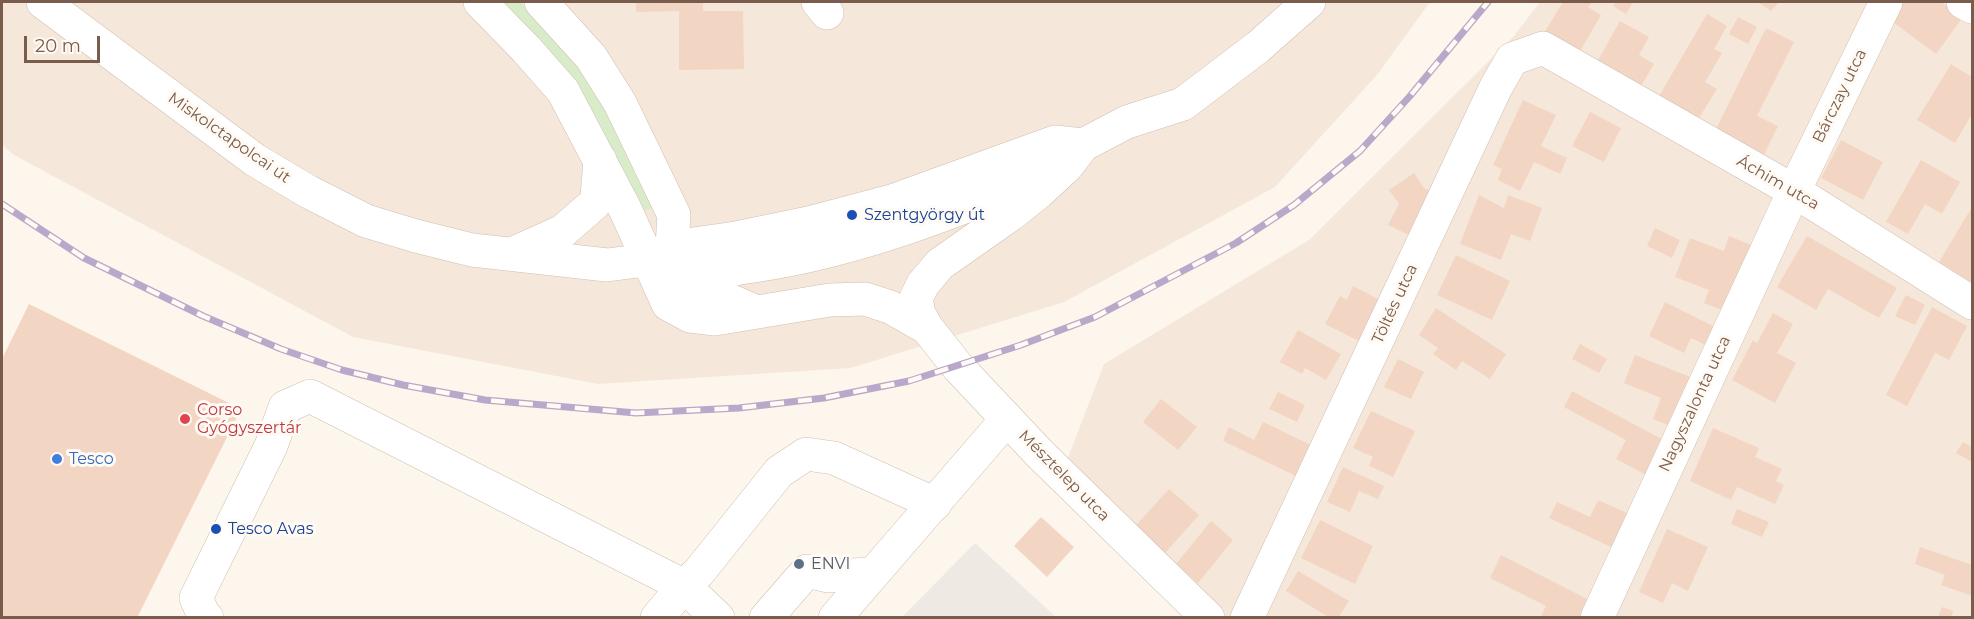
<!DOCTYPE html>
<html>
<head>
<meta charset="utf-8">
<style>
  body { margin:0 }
  #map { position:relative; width:1974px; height:619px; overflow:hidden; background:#fdf6ec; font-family:Montserrat,sans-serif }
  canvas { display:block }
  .frame { position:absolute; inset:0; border:3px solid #7a5c4d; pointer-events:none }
  .scale { position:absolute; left:24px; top:36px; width:76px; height:27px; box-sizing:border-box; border:3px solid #7a5c4d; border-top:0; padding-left:8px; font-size:18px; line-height:21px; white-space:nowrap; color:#7a5c4d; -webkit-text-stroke:4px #fffaf3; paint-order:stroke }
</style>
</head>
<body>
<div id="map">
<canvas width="1974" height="619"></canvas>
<div class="frame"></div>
<div class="scale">20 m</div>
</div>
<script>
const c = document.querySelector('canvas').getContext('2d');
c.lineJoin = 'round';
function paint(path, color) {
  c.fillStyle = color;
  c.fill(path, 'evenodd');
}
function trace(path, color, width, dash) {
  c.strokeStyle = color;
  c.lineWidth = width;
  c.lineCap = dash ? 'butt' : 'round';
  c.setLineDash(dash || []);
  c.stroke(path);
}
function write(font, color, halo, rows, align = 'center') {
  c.font = font + ' Montserrat,sans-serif';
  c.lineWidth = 6;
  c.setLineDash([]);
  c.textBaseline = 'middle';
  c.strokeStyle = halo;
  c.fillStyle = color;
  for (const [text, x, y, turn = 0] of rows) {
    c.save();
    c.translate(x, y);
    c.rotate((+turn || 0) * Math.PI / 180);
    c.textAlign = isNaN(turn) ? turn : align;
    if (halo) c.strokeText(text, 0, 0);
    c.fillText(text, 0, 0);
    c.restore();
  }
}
paint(new Path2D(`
  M2 2H1430L1377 75 1275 187 1064 302 851 368 598 384 353 337 14 155 2 145Z
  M1540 2H1972V617H1214L1064 468 1104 364 1309 240 1514 36Z`), '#f5e8da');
paint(new Path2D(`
  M975 543 1056 617H902Z`), '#efe9e4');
paint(new Path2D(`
  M498 2H521L578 64 633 158 652 208 637 213Z`), '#d8ecc9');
paint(new Path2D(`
  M636 2H703V11H743L744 69 679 70V11L636 12Z
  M1563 2H1592L1588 7 1601 15 1579 53 1544 33Z
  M1616 2H1633L1626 14 1613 6Z
  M1758 2H1779L1771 11Z
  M1903 2H1941L1963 17 1936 54 1890 20Z
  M1707 14 1727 26 1714 49 1722 53 1705 82 1717 89 1697 121 1658 98Z
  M1738 17 1757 27 1748 44 1729 34Z
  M1620 21 1649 37 1639 55 1654 64 1641 86 1597 62Z
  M1766 28 1794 42 1757 116 1778 126 1762 159 1713 135Z
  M1951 64 1970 76 1972 73V114L1955 143 1917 120Z
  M1523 100 1556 115 1541 146 1567 158 1560 174 1534 162 1520 191 1498 180 1502 169 1493 165Z
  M1590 112 1621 128 1604 162 1572 146Z
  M1841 140 1883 162 1863 200 1821 178Z
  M1921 160 1960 182 1942 214 1925 204 1908 234 1886 222Z
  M1414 173 1424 188 1436 194 1415 238 1388 225 1399 204 1389 190Z
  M1479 195 1504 208 1508 195 1542 208 1530 241 1511 234 1501 260 1460 244Z
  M1972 207V283L1939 262Z
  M1655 228 1680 240 1672 258 1647 246Z
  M1729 236 1756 247 1729 313 1704 303 1709 290 1675 277 1690 238 1724 251Z
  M1807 236 1897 288 1879 318 1828 289 1816 310 1777 287Z
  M1456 255 1510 281 1492 320 1437 295Z
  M1353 286 1384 302 1363 343 1325 324 1340 296 1347 300Z
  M1906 295 1925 305 1915 325 1895 316Z
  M1665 302 1719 329 1710 347 1691 338 1684 353 1649 336Z
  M29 304 241 409 137 618H2V359Z
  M1932 307 1967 326 1949 360 1935 353 1907 406 1886 395Z
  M1436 308 1506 354 1490 379 1462 361 1456 370 1433 354 1438 348 1419 335Z
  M1773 313 1793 324 1777 353 1796 363 1775 403 1732 380 1753 340 1757 343Z
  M1298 330 1341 354 1326 380 1305 368 1302 374 1280 362Z
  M1580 344 1607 359 1599 373 1572 359Z
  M1635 355 1693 378 1673 427 1653 419 1661 398 1624 383Z
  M1398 359 1424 372 1411 399 1384 387Z
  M1572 391 1669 443 1650 477 1616 459 1626 440 1564 407Z
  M1278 392 1305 405 1297 422 1269 409Z
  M1161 399 1197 427 1178 450 1143 422Z
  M1371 411 1415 431 1393 477 1369 466 1373 457 1353 448Z
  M1263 422 1315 447 1300 478 1223 441 1229 427 1254 440Z
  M1713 428 1759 448 1755 457 1782 469 1776 481 1784 485 1775 504 1737 487 1731 500 1690 481Z
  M1963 442 1972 447V462L1956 453Z
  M1343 467 1384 486 1378 499 1359 491 1350 512 1327 502Z
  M1169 489 1199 515 1159 560 1129 533Z
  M1598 500 1636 517 1620 551 1549 518 1557 502 1590 517Z
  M1737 509 1769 522 1762 537 1731 524Z
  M1041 517 1074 547 1047 577 1014 546Z
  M1320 520 1373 546 1355 584 1301 558Z
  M1211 521 1233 540 1198 583 1176 564Z
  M1667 529 1708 547 1688 591 1672 583 1663 603 1639 592Z
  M1920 547 1972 565V596L1941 585 1945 575 1915 564Z
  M1501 555 1595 603 1587 618H1540L1546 606 1490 578Z
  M1298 571 1349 601 1338 618H1330L1286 591Z
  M1942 607 1953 611 1951 618H1938Z`), '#f3d5c3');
const minor = new Path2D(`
  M43 2 255 160 309 192 366 221 416 236 472 250 607 265 646 260 672 247 736 238 809 223 892 201 1055 142 1083 145
  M480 2 526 49 563 91 625 209 668 304 690 316 715 319 830 300 865 299 890 307 927 328
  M541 2 591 57 620 103 674 215 672 247 684 273 696 285 754 311
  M818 2 827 13
  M1963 2 1972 7
  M514 253 563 231 594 204 597 197 600 160
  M646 260C658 264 673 273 686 273 708 275 732 269 754 266 856 251 949 214 1043 176
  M207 618 204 616 196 598 271 446 285 407 310 396 684 586 718 618
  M657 618 684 586 699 572 779 472 806 454 834 458 935 504
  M766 618 807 571 828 576 873 574
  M835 618 1007 419
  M1208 618 1040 454 958 367 927 328 919 314 916 298 923 284 940 264 1010 215 1039 192 1067 166 1083 145 1127 122 1183 104 1258 47 1309 2
  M1247 618 1496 87 1512 59 1543 48 1794 191 1972 303
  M1597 618 1794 191 1886 2`);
trace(minor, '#d1beb0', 34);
trace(minor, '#fff', 33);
const rail = new Path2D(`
  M2 204 84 258 203 316 281 349 342 370 403 385 485 400 636 413 739 408 824 398 909 381 1021 345 1095 317 1236 243 1294 205 1360 151 1410 96 1488 2`);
trace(rail, '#b9a8c9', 7);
trace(rail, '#fffaf3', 4.5, [14]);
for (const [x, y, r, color] of [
  [852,215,6,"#1a4fb4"],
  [185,419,6,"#e0444e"],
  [57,459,6,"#3f7fe0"],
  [216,529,6,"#1a4fb4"],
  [799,564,6,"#5c6f8a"]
]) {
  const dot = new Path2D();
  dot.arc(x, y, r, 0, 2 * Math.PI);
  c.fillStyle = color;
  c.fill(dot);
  trace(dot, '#fffaf3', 2);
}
write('16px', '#7a5c4d', '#fffaf3', [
  ["Bárczay utca",1840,96,-64],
  ["Miskolctapolcai út",229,138,35],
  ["Áchim utca",1778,183,30],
  ["Töltés utca",1395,304,-65],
  ["Nagyszalonta utca",1695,404,-65],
  ["Mésztelep utca",1064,476,45]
]);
write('16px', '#164399', '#fffaf3', [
  ["Szentgyörgy út",864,215],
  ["Tesco Avas",228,529]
], 'left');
write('16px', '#be3a42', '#fffaf3', [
  ["Corso",197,410],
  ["Gyógyszertár",197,428]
], 'left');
write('16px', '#366cbe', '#fffaf3', [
  ["Tesco",69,459]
], 'left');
write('16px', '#4e5e75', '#fffaf3', [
  ["ENVI",811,564]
], 'left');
</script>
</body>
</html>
